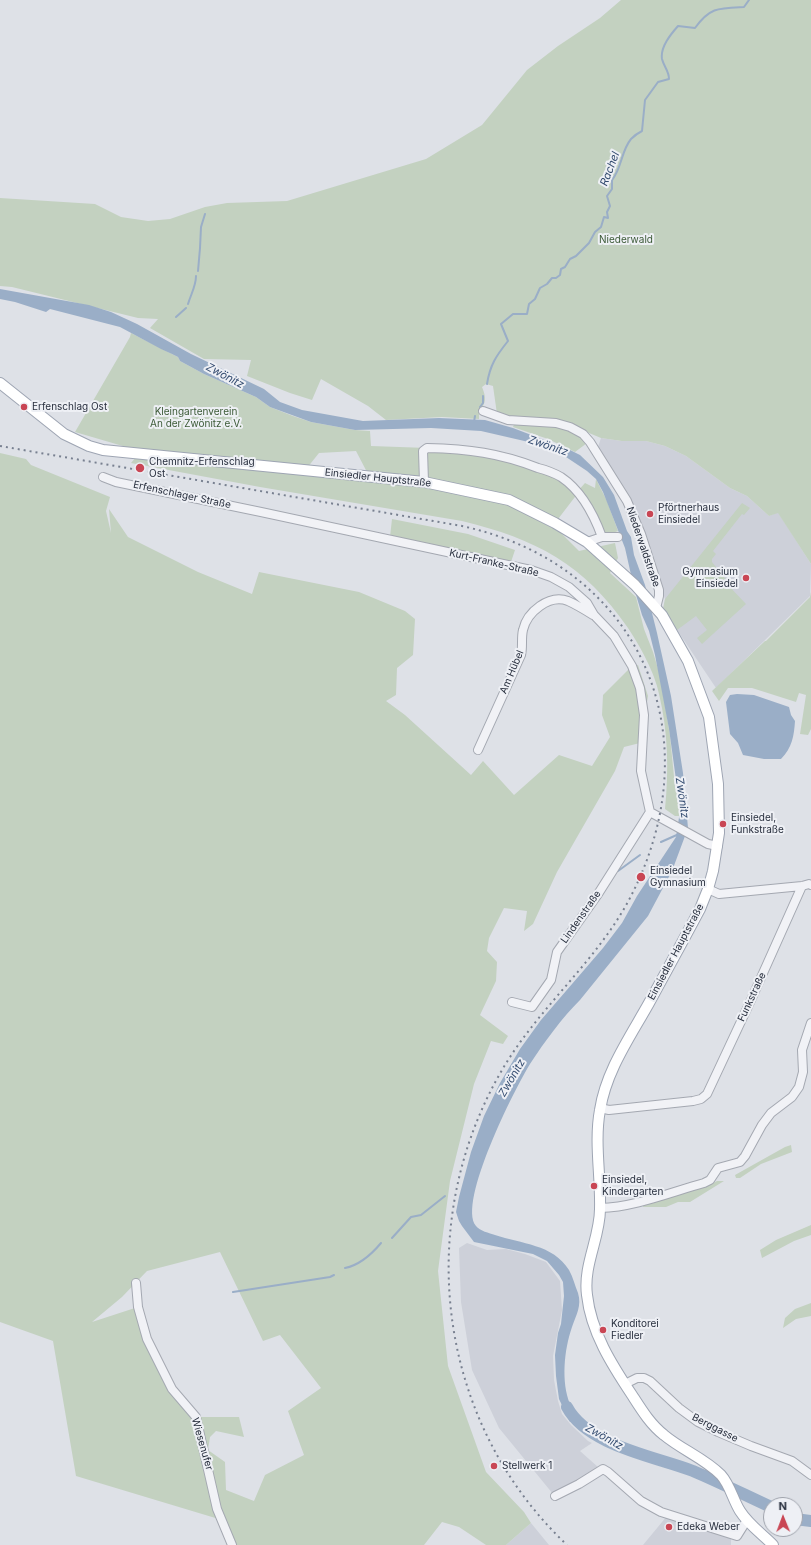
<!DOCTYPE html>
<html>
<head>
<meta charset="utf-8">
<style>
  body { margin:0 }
  #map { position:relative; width:811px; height:1545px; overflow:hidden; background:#dee1e7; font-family:Inter,sans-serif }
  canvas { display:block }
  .north { position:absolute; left:763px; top:1497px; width:40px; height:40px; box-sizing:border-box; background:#eef0f5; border:1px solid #9fa3ac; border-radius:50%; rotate:359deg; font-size:11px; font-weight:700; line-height:16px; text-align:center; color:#282f3e }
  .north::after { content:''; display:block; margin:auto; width:14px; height:18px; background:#c94654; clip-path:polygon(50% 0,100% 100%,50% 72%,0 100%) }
</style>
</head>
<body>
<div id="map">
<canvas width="811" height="1545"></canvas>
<div class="north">N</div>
</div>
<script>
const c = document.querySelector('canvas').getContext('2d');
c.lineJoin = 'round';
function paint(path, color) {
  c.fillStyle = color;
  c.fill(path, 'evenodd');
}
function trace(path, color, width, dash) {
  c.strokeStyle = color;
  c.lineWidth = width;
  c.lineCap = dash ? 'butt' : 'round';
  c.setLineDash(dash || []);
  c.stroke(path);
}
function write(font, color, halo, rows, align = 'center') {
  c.font = font + ' Inter,sans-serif';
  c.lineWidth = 4;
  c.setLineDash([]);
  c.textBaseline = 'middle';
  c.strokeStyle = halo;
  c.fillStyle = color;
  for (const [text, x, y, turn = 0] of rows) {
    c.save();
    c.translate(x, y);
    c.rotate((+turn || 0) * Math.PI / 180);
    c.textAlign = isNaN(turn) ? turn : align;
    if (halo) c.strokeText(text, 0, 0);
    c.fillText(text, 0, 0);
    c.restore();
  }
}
paint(new Path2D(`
  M601 438 622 441H646L665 446 686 456 730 488 747 496 769 516 778 512 811 564 810 596 716 688 663 609 665 599 643 530 628 497 598 447Z
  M467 1243 487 1250 506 1249 525 1254 546 1262 560 1281 562 1310 553 1356 554 1380 558 1401 562 1414 571 1425 588 1441 592 1443 580 1451 598 1467 564 1489 553 1494 499 1428 472 1370 461 1302 459 1248Z
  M667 1516 731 1537V1545H643Z
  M531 1523 549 1545H506Z`), '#cdd0d9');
paint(new Path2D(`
  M621 0H811V564L778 513 769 516 747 496 730 488 686 456 665 446 646 441H622L601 438 577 428 509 417 497 414 493 386 486 384 482 387C486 397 487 403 479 411V419L442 417 386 420 368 406 321 379 312 400 290 393 247 376 251 360 204 359 150 328 158 319 138 318 12 287 0 286V198L95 204 121 217 148 221 170 219 205 207 227 203 287 201 426 159 482 125 527 70 558 46 600 18Z
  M131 333 172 354 178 357 180 361 204 374 256 397 270 407 293 416 311 422 355 430 370 431 371 446 456 449 554 473 577 492 585 483 595 488 596 479 607 501 618 531 602 537 578 493 555 523 509 500 369 476 356 451 319 453 303 473 424 487 507 504 560 532 579 551 615 543 618 558 610 573 636 597 644 629 653 652 659 672 666 710 670 736 675 787 682 816H675L665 809C669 770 668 731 659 694 655 673 640 646 628 628 584 564 536 539 462 521L260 487 131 463 136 457 133 449 75 432 130 337Z
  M515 422 558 426 578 433 587 443 575 452 548 439 513 427Z
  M0 453 26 459 31 465 110 497 106 511 111 533 109 509 128 537 198 572 252 594 259 572 359 592 405 611 415 619 413 655 397 668 396 695 386 701 405 715 471 775 483 761 514 795 559 755 592 766 610 737 602 715 603 695 630 668 638 665 648 696 640 743 624 747 615 771 557 872 533 924 524 931 527 911 504 908 489 938 487 951 497 962 496 981 480 1015 508 1036 503 1044 491 1041 474 1084 450 1181 438 1271 448 1366 486 1472 524 1512 531 1523 506 1545H486L459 1527 442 1522 424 1545H232L222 1520 76 1476 53 1341 0 1322ZM220 1252 263 1341 280 1335 321 1388 288 1411 304 1455 265 1475 254 1501 226 1490 225 1462 208 1450 210 1437 216 1431 244 1437 239 1417H196L172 1389 138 1307 92 1322 122 1297 147 1271Z
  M742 503 750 508 744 515 742 514 713 551 716 554 712 559V562L727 581 726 583 746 604 702 644 697 638 707 630 696 616 677 630 663 609 665 599Z
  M392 519 468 534 515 550 511 562 390 537Z
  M811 592V729L808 735 800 734 806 695 799 693 796 702 752 688H728L719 701 712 691 765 641H766L810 597Z
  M791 1145 792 1152 761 1164 740 1178H736L735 1175 785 1147Z
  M717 1181H724L690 1202H678L666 1207H643L644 1203 707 1186Z
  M811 1225V1235L794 1241 762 1258 760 1250 776 1240Z
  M811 1303V1316L796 1319 783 1328 785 1318 795 1309Z`), '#c3d1c0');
paint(new Path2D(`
  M0 289 89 305 111 312 137 324 191 354 264 389 280 402 302 410 363 421 439 418 485 420 513 428 568 449 580 455 603 477 614 495 627 531 631 537 634 555 645 585 657 633 671 696 683 773 688 828 672 871 648 916 580 1000C562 1018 545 1041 530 1064 515 1088 457 1203 476 1226 480 1231 489 1233 495 1235 521 1244 553 1244 569 1270 573 1277 575 1286 578 1293 582 1306 576 1315 572 1327 564 1350 561 1382 570 1404 572 1409 576 1413 578 1417L570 1422 559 1399 556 1376 555 1355 558 1333 561 1324 564 1296 563 1282 559 1275 547 1261 533 1254 474 1242 462 1226 459 1221 456 1212 459 1197 471 1152 484 1116 500 1083 520 1049 541 1020 603 948 622 923 637 896 676 837 680 811 678 794 669 729 655 655 649 631 642 615 634 588 625 548 603 492 596 479 587 471 563 455 533 443 481 431 431 428 355 430 311 422 270 407 256 397 204 374 180 361 178 357 172 354 161 349 120 327 50 309 46 312 15 302 0 299Z
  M737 694 754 695 789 707 791 715 795 721C794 736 792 748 781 759H764L743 755 738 743 730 734 726 702 730 695Z`), '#9aaec7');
trace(new Path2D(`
  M198 271 200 248 201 227 205 214
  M188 304C191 294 196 286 196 276
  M176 317 186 308
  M487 384C490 365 496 356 508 341L501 324 513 314H527L529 304 535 299 540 288 547 284 552 278H556L560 275 561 269 565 267 570 259 576 256 589 243 595 232 601 227 604 217 608 218 607 212 610 206 607 196 612 189V180C622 168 621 151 631 139 634 136 638 133 642 131L645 100 658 82 669 79C669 71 664 67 662 59 660 47 671 34 678 26L695 28C710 7 719 8 744 7L749 0
  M480 407 483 403V396
  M474 422 475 416
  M661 842 679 834
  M618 871 640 855
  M392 1238 411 1217 421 1215 445 1196
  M345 1268C360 1265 371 1255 381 1243
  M233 1292 330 1277 334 1275`), '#9aaec7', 2);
trace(new Path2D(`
  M567 1407C588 1446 654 1456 693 1471 719 1482 745 1495 771 1507
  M795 1519 811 1521`), '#9aaec7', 12);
const minor = new Path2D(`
  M483 411 508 420 556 423 570 427 583 434 590 442 627 501 641 534 659 590V596L656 608
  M103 477 116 482 261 512 531 570 551 577 569 587 587 603 594 615 614 636 632 666 640 688 644 715 641 771 650 812 708 844 718 846
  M424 482 423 451 427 448C468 449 500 453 538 468 546 470 554 473 561 477 582 491 594 515 602 537
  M587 542 602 537H618
  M478 750 521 655C523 647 521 638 523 630 527 612 549 594 568 601 577 605 585 610 593 615
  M708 889 719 894 802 886 809 884 811 885
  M512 1002 532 1007 551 980 557 952 598 894 650 812
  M600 1108 609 1110 693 1101 701 1099 707 1094 751 1000 802 886
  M600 1208C635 1207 671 1192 704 1183L710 1180 718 1168 740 1162 745 1156 762 1125 771 1113 792 1097 799 1087 803 1072 802 1050 811 1023
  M136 1283 138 1307 147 1339 172 1389 196 1417 217 1509 232 1545
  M625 1384 637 1378H644L650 1381 679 1408 698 1422 718 1432 751 1446 792 1461 811 1475
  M555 1496 579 1484 603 1469 608 1472 641 1501 661 1512 737 1536 747 1520`);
const major = new Path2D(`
  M0 383 64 434 89 446 103 450 424 482 509 500 555 523 587 542 635 585 662 615 688 661 709 717 718 784 719 833 713 871 708 889 700 909C683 941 666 972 649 1003 630 1037 606 1071 600 1110 594 1142 601 1176 600 1209 600 1238 583 1265 587 1295 591 1332 612 1365 632 1395 641 1409 650 1424 664 1435 682 1450 704 1458 721 1475 730 1485 733 1500 740 1511 748 1524 762 1534 773 1545`);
trace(minor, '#a4a8b1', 10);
trace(major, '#9ea5b3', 12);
trace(minor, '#f1f2f6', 8);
trace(major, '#fff', 10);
trace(new Path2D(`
  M0 446 462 526C640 565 713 734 632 894 600 958 542 1004 505 1065 412 1219 435 1420 567 1545`), '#788090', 2, [2, 4]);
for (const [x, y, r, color] of [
  [24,407,4,"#c94654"],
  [140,468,5,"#c94654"],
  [650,514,4,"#c94654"],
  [746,578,4,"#c94654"],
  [723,824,4,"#c94654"],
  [641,877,5,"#c94654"],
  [594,1186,4,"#c94654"],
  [603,1330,4,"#c94654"],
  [494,1466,4,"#c94654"],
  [669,1527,4,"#c94654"]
]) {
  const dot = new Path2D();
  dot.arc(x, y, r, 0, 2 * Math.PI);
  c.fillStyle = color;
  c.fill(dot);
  trace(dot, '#eef0f5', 1.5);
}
write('10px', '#3b5936', '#eef0f5', [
  ["Niederwald",626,240],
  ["Kleingartenverein",196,412],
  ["An der Zwönitz e.V.",196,424]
]);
write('10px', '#282f3e', '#eef0f5', [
  ["Erfenschlag Ost",32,407],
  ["Chemnitz-Erfenschlag",149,462],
  ["Ost",149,474],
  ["Pförtnerhaus",658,508],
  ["Einsiedel",658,520],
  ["Gymnasium",738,572,"right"],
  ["Einsiedel",738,584,"right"],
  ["Einsiedel,",731,818],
  ["Funkstraße",731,830],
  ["Einsiedel",650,871],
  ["Gymnasium",650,883],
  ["Einsiedel,",602,1180],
  ["Kindergarten",602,1192],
  ["Konditorei",611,1324],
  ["Fiedler",611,1336],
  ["Stellwerk 1",502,1466],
  ["Edeka Weber",677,1527]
], 'left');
write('10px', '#282f3e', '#eef0f5', [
  ["Einsiedler Hauptstraße",378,478,6],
  ["Erfenschlager Straße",182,495,12],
  ["Niederwaldstraße",643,547,71],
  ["Kurt-Franke-Straße",494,563,13],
  ["Am Hübel",512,672,-67],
  ["Lindenstraße",581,917,-55],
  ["Einsiedler Hauptstraße",676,952,-62],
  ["Funkstraße",752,997,-65],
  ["Berggasse",715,1428,27],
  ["Wiesenufer",202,1444,74]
]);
write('italic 11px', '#344c70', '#eef0f5', [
  ["Rachel",610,169,-69],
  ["Zwönitz",225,376,28],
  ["Zwönitz",548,446,19],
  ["Zwönitz",682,798,82],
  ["Zwönitz",512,1078,-60],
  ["Zwönitz",604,1437,29]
]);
</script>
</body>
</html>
